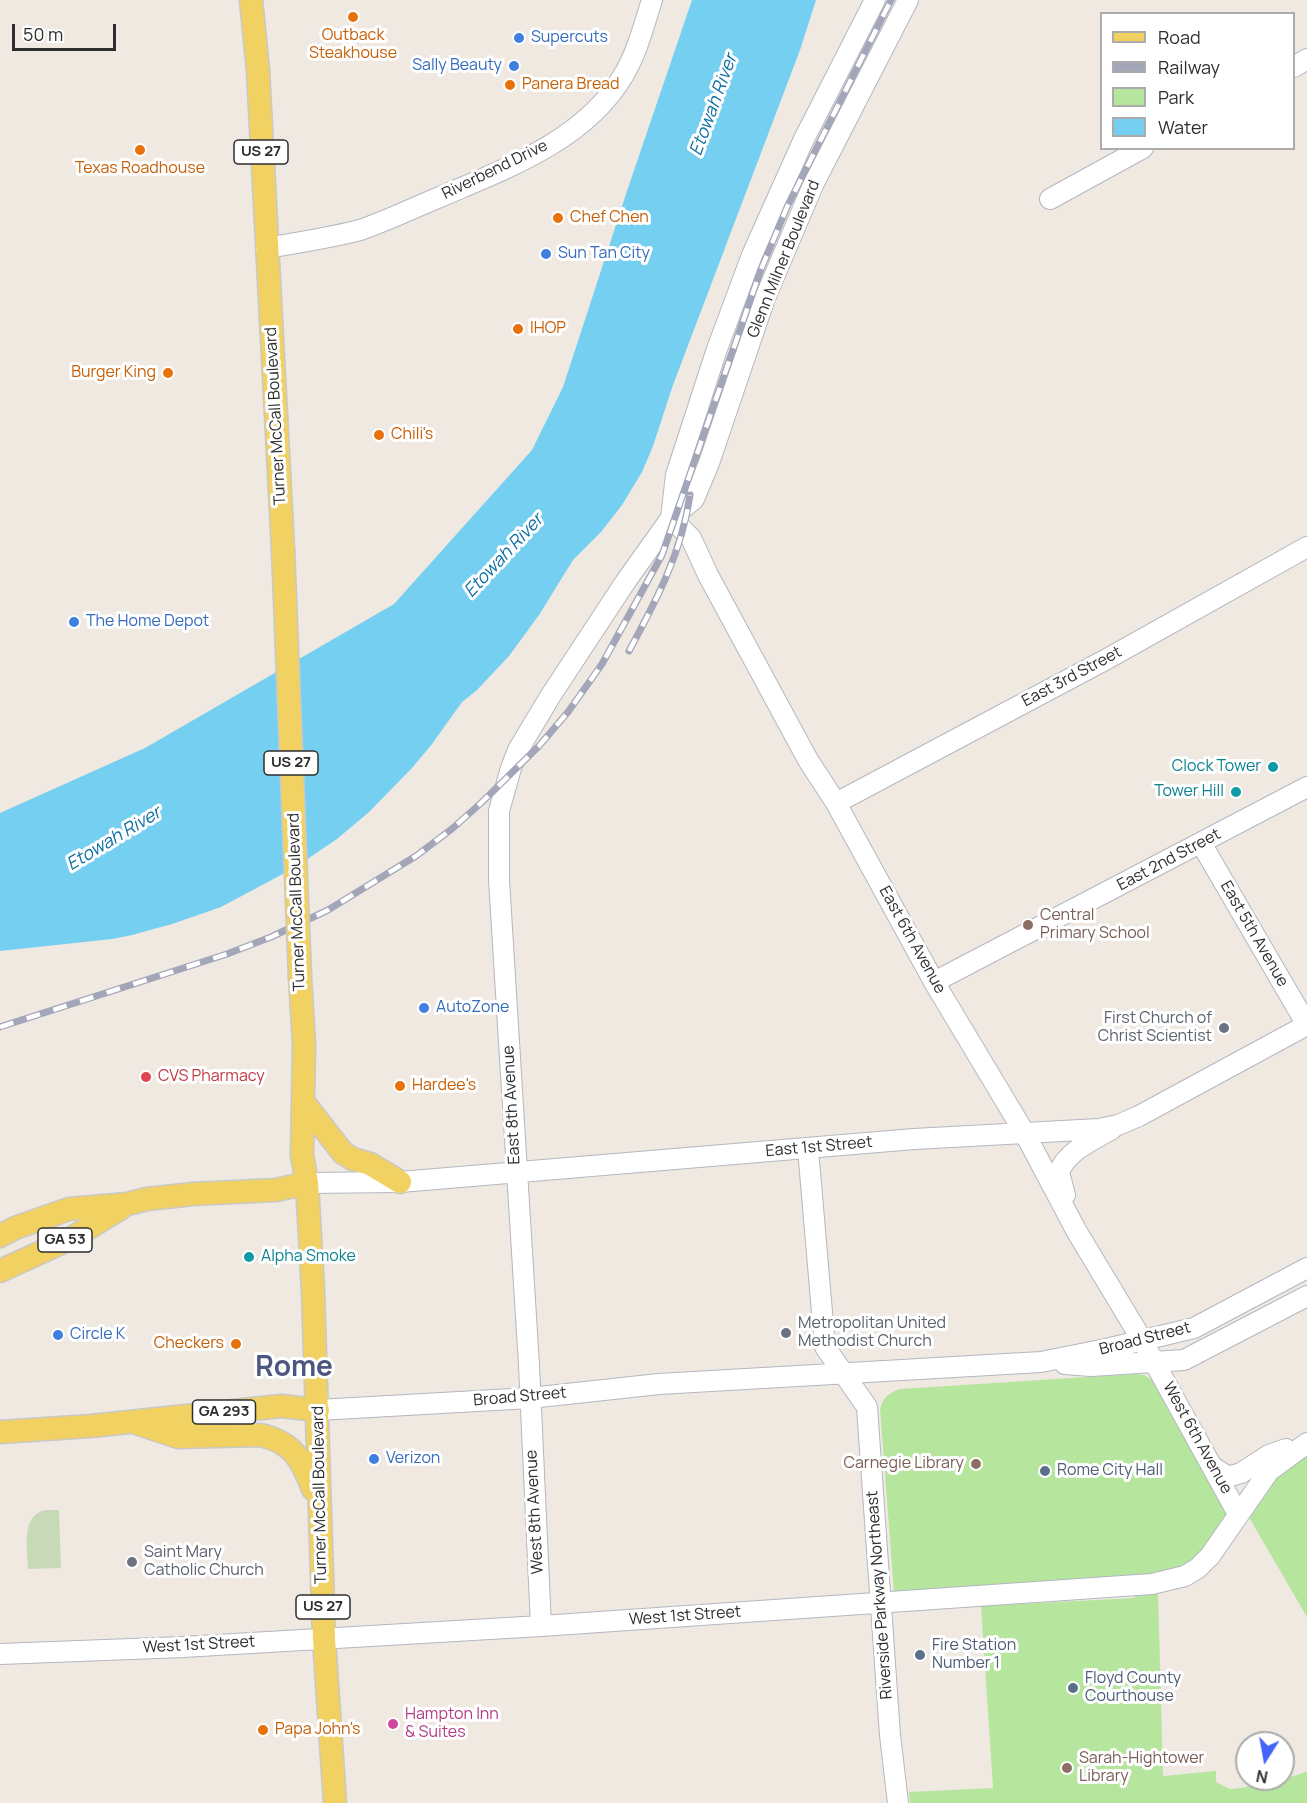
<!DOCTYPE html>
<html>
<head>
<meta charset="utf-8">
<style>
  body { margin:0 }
  #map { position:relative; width:1307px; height:1803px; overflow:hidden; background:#efe9e1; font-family:Manrope,sans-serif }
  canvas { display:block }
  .legend { position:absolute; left:1100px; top:12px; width:195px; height:138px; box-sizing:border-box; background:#fff; border:2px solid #ababab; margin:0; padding:8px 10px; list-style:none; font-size:18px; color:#2e2e2e }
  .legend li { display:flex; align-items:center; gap:12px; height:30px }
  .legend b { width:30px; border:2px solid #ababab }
  .north { position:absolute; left:1235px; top:1731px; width:60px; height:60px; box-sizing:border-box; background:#fff; border:2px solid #ababab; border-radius:50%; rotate:191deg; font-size:16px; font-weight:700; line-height:24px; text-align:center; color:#2e2e2e }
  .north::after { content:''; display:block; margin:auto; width:21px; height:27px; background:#4264fb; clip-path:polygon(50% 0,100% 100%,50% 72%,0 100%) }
  .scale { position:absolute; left:12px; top:24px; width:104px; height:27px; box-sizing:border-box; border:3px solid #2e2e2e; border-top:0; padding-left:8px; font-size:18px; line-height:21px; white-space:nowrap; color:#2e2e2e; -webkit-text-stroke:4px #fff; paint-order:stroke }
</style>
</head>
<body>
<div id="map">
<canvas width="1307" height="1803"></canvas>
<ul class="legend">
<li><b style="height:8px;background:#f2d163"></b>Road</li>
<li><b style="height:8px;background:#a3a6b8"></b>Railway</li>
<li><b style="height:16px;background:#b6e59e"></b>Park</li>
<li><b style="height:16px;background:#75cff0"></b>Water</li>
</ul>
<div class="north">N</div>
<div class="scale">50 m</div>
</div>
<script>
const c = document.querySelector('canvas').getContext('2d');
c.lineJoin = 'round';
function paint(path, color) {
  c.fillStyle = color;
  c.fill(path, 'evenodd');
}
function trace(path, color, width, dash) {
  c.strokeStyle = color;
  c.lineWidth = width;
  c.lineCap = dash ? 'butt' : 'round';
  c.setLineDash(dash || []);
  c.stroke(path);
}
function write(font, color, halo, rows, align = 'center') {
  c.font = font + ' Manrope,sans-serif';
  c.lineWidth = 6;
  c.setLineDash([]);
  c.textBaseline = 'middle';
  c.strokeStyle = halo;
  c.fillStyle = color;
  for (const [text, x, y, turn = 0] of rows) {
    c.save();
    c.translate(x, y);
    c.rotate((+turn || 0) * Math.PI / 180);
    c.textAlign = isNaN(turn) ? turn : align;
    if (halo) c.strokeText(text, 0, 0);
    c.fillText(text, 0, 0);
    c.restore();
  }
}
paint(new Path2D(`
  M1135 1374 1144 1375 1154 1381 1228 1513 1226 1520 1195 1559 1167 1573 894 1592 880 1409C883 1397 889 1393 900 1389Z
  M1307 1457V1617L1250 1519V1513C1265 1490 1278 1463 1307 1457Z
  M1158 1593 1163 1776 1216 1771V1782L1230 1789 1241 1788 1297 1775 1307 1771V1803H910L909 1792 993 1788 981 1606 1134 1598 1136 1595Z`), '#b6e59e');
paint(new Path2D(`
  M45 1510H59L61 1568 28 1569C28 1549 20 1516 45 1510Z`), '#c8d9b8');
paint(new Path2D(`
  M692 0H816L800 50 673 385 653 446 642 472 622 505 601 532 573 560 539 615 509 656 477 690 462 702 432 744 412 768 369 812 337 839 294 868 221 907 172 924 132 935 112 939 0 951V813L145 748 394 604 532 450 563 387 627 191Z`), '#75cff0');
const secondary = new Path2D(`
  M1294 67 1307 59
  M1050 199 1143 148
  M266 248C297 243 329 238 360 230 387 221 413 208 440 197 505 169 584 141 623 76 637 53 644 25 652 0
  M671 518 691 538 708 575 808 760 836 803 934 982 1024 1132 1077 1232 1142 1340 1238 1514
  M671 518 676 475 717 349 752 255 803 141 875 0
  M836 803 1105 660 1307 547
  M1201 843 1307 1025
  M934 982 1307 787
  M808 1149 825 1347 867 1407 890 1735 898 1803
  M307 1183 400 1182 914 1139 1099 1129 1118 1125 1139 1116 1307 1025
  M1065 1195 1059 1172C1067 1151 1093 1140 1112 1129
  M1065 1364 1091 1366 1184 1360 1307 1296
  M318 1410 530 1398 659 1384 1041 1362 1106 1349 1194 1328 1307 1268
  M1213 1467 1225 1475 1231 1476 1241 1473 1269 1455 1286 1449
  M541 1626 529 1365 499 880V811L511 768 518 750 551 695 626 581 671 518 694 499 709 463 765 298 813 185 908 0
  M0 1654 183 1647 541 1626 1152 1584 1185 1576 1198 1568 1210 1556 1269 1471 1307 1443`);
const primary = new Path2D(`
  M251 0 258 70 283 549
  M300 977 304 1044 302 1155 307 1183 313 1291 324 1639 335 1803
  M304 1103 343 1153 353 1159 370 1164 400 1182
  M0 1236 15 1228 69 1209 127 1204 147 1199 193 1194 276 1190 307 1183
  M0 1271 72 1238 121 1208
  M139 1424 178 1437 260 1435C293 1442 302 1460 313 1489
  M0 1432 91 1426 281 1406 318 1410`);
trace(secondary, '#b4b7c1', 22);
trace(primary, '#c9c9c9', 25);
trace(secondary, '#fff', 20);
trace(primary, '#f2d163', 22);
const rail = new Path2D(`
  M629 651C656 601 682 552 690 495
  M0 1027 227 954 271 937 328 910 416 856 453 828 481 803 539 746 568 712 602 664 662 555 760 272 787 207 891 0`);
trace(rail, '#a3a6b8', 7);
trace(rail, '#fff', 4.5, [14]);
const primaryBridge = new Path2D(`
  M283 549 300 977`);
trace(primaryBridge, '#c9c9c9', 25, []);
trace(primaryBridge, '#f2d163', 22);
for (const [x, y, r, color] of [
  [353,17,6,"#e8710a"],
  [519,38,6,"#3f7fe0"],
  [514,66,6,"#3f7fe0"],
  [510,85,6,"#e8710a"],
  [140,150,6,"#e8710a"],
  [558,218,6,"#e8710a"],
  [546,254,6,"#3f7fe0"],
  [518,329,6,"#e8710a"],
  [168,373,6,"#e8710a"],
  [379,435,6,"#e8710a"],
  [74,622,6,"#3f7fe0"],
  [1273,767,6,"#0f9aa8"],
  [1236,792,6,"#0f9aa8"],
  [1028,925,6,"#8d6e63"],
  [424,1008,6,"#3f7fe0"],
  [1224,1028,6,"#6b7280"],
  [146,1077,6,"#e0444e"],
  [400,1086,6,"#e8710a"],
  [249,1257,6,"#0f9aa8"],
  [786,1333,6,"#6b7280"],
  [58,1335,6,"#3f7fe0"],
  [236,1344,6,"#e8710a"],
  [374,1459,6,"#3f7fe0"],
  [976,1464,6,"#8d6e63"],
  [1045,1471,6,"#5c6f8a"],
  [132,1562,6,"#6b7280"],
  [920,1655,6,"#5c6f8a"],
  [1073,1688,6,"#5c6f8a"],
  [393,1724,6,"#d1479c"],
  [263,1730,6,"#e8710a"],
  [1067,1768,6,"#8d6e63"]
]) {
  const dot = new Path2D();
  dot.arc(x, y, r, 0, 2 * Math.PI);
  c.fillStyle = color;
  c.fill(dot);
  trace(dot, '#fff', 2);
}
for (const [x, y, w] of [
  [261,152,54],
  [291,763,54],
  [65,1240,54],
  [224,1412,63],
  [323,1607,54]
]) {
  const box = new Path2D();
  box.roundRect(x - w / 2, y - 12, w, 24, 4.5);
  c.fillStyle = '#fff';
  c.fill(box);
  trace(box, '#2e2e2e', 1.5);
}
write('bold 15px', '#2e2e2e', null, [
  ["US 27",261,152],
  ["US 27",291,763],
  ["GA 53",65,1240],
  ["GA 293",224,1412],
  ["US 27",323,1607]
]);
write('16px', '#c56008', '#fff', [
  ["Outback",353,36,"center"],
  ["Steakhouse",353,54,"center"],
  ["Panera Bread",522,85],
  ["Texas Roadhouse",140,169,"center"],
  ["Chef Chen",570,218],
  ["IHOP",530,329],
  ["Burger King",156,373,"right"],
  ["Chili's",391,435],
  ["Hardee's",412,1086],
  ["Checkers",224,1344,"right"],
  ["Papa John's",275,1730]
], 'left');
write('16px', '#366cbe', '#fff', [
  ["Supercuts",531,38],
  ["Sally Beauty",502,66,"right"],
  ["Sun Tan City",558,254],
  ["The Home Depot",86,622],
  ["AutoZone",436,1008],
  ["Circle K",70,1335],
  ["Verizon",386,1459]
], 'left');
write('16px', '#2e2e2e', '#fff', [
  ["Riverbend Drive",495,170,-26],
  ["Glenn Milner Boulevard",784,259,-68],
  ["Turner McCall Boulevard",276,416,-93],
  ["East 3rd Street",1072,677,-28],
  ["East 2nd Street",1169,860,-28],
  ["Turner McCall Boulevard",297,902,-92],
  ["East 5th Avenue",1254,934,60],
  ["East 6th Avenue",912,940,61],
  ["East 8th Avenue",512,1105,-93],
  ["East 1st Street",819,1147,-5],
  ["Broad Street",1145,1339,-14],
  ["Broad Street",520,1397,-5],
  ["West 6th Avenue",1197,1438,61],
  ["Turner McCall Boulevard",320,1495,-91],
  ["West 8th Avenue",535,1512,-93],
  ["Riverside Parkway Northeast",880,1595,-94],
  ["West 1st Street",685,1616,-4],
  ["West 1st Street",199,1645,-3]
]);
write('16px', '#0d838f', '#fff', [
  ["Clock Tower",1261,767],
  ["Tower Hill",1224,792],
  ["Alpha Smoke",261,1257,"left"]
], 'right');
write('16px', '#785e54', '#fff', [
  ["Central",1040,916],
  ["Primary School",1040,934],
  ["Carnegie Library",964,1464,"right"],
  ["Sarah-Hightower",1079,1759],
  ["Library",1079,1777]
], 'left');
write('16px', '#5b616d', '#fff', [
  ["First Church of",1212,1019,"right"],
  ["Christ Scientist",1212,1037,"right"],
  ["Metropolitan United",798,1324],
  ["Methodist Church",798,1342],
  ["Saint Mary",144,1553],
  ["Catholic Church",144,1571]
], 'left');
write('16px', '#be3a42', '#fff', [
  ["CVS Pharmacy",158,1077]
], 'left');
write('16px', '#4e5e75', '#fff', [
  ["Rome City Hall",1057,1471],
  ["Fire Station",932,1646],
  ["Number 1",932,1664],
  ["Floyd County",1085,1679],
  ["Courthouse",1085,1697]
], 'left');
write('16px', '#b23c85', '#fff', [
  ["Hampton Inn",405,1715],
  ["& Suites",405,1733]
], 'left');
write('italic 18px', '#0d6fa3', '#fff', [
  ["Etowah River",714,105,-70],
  ["Etowah River",504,556,-47],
  ["Etowah River",114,839,-31]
]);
write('bold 28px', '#4d5680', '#fff', [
  ["Rome",294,1368]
]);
</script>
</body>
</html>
